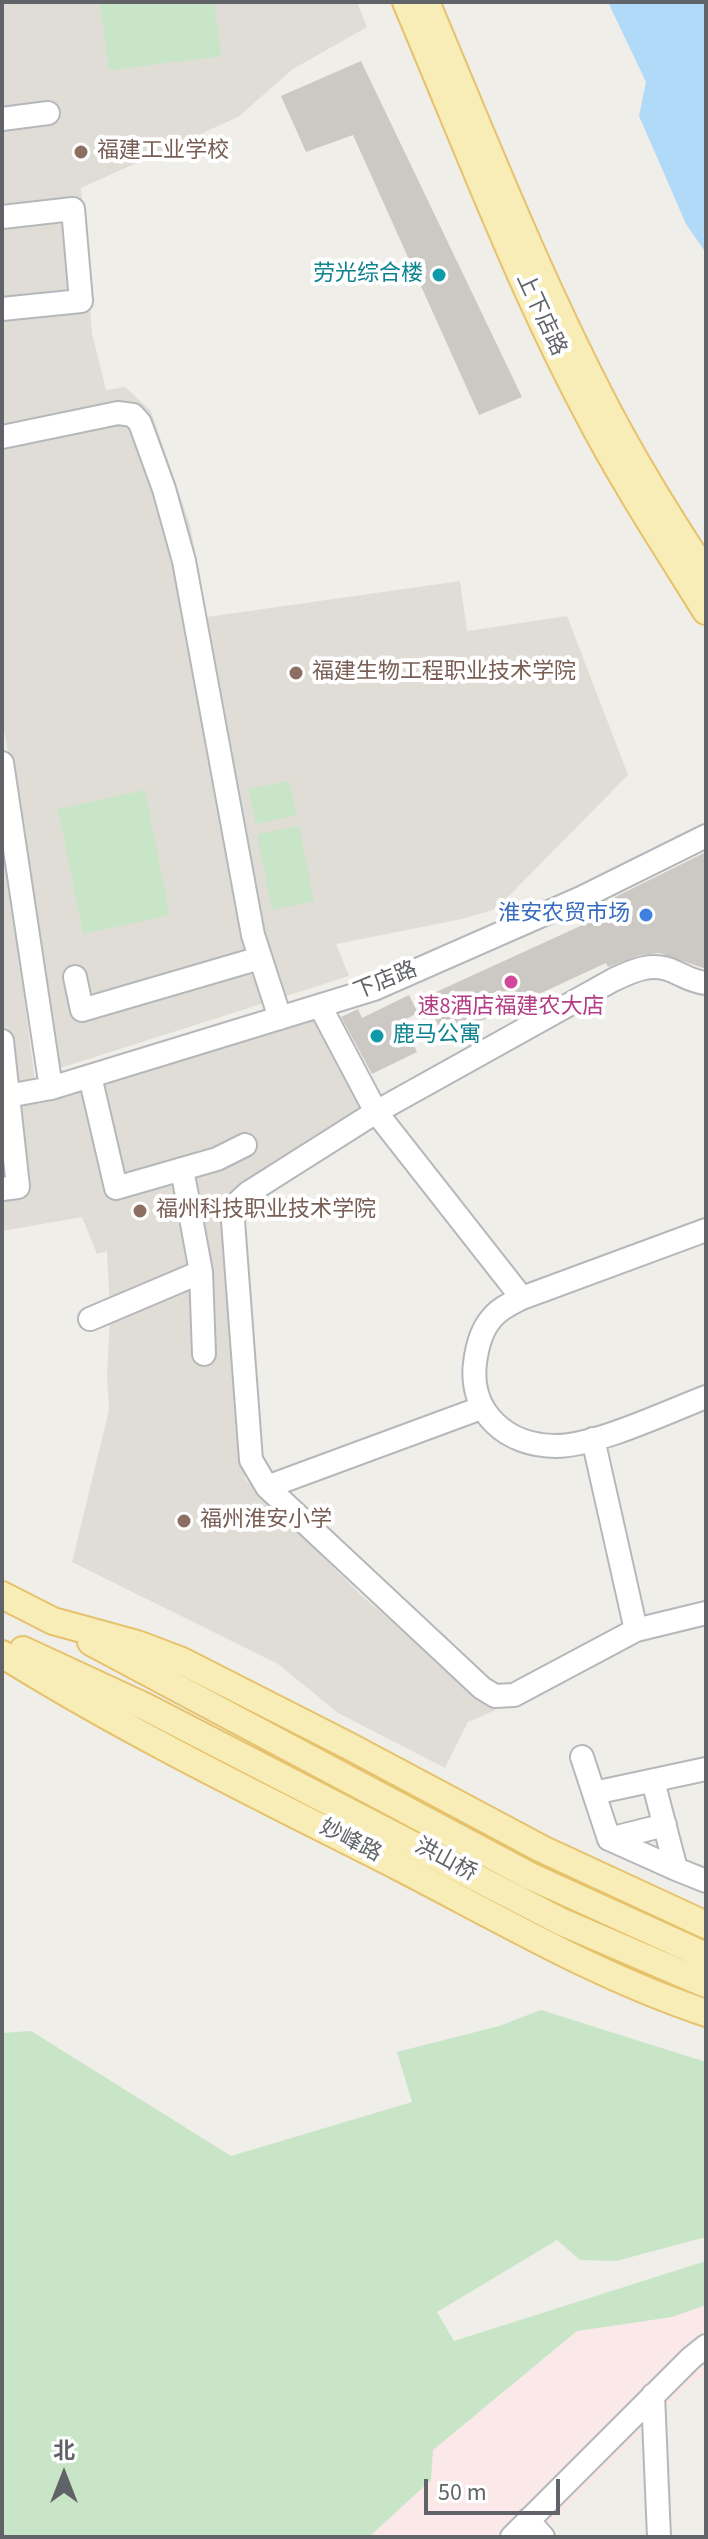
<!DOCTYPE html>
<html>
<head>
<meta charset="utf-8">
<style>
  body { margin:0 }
  #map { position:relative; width:708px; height:2539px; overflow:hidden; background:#f0eee9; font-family:"Source Sans 3","Noto Sans SC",sans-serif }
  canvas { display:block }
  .frame { position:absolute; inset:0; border:4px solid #606367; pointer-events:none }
  .north { position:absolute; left:24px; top:2435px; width:80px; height:80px; -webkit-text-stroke:6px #fff; paint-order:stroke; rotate:0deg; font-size:22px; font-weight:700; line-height:32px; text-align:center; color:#606367 }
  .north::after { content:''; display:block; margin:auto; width:28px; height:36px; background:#606367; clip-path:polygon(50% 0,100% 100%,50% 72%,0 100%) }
  .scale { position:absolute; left:424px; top:2479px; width:136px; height:36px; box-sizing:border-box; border:4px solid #606367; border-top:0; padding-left:10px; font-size:24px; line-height:28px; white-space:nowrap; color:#606367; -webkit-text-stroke:6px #fff; paint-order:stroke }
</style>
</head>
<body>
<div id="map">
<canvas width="708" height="2539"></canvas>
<div class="frame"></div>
<div class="north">北</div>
<div class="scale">50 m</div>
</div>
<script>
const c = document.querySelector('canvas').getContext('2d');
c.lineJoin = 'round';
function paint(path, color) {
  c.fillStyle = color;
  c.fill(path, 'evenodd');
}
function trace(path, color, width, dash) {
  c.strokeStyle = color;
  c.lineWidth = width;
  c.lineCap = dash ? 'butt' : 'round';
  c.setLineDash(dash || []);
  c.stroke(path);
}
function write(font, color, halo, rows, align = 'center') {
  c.font = font + ' "Source Sans 3","Noto Sans SC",sans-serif';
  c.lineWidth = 8;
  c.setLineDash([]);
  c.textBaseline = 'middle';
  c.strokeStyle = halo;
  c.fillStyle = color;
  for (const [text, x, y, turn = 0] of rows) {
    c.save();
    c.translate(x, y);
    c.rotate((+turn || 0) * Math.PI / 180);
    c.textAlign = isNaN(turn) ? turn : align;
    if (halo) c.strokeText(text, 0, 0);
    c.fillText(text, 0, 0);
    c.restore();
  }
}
paint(new Path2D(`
  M2 2H357L367 27 293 69 238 117 81 188 92 334 106 390 125 387 151 411 190 525 207 617 460 581 467 631 567 616 628 775 496 909 462 919 336 944 349 976 57 1069 2 716Z
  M2 827 38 1104 317 1018 364 1107 225 1205 245 1479 361 1595 496 1710 468 1722 445 1768 338 1713 278 1664 72 1562 109 1410 107 1376 110 1313 107 1251 97 1254 82 1217 2 1231Z`), '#e0ddd7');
paint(new Path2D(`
  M706 2305V2378H696L537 2537H369L431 2480 432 2450 578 2331 672 2317Z`), '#fae9e8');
paint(new Path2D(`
  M100 2H214L221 56 109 70Z
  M289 781 297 815 256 824 248 789Z
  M145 790 170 915 83 934 58 809Z
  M299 826 314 901 272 910 257 834Z
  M541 2010 706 2062V2237L616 2261 580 2260 557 2240 437 2312 454 2341 706 2261V2305L672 2317 577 2331 433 2450 431 2480 369 2537H2V2033L31 2031 231 2156 412 2102 397 2052 499 2026Z`), '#c8e5c8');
paint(new Path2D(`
  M608 2H706V253L686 224 639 116 646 82Z`), '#b1daf8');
paint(new Path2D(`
  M361 61 522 397 479 415 353 135 306 152 281 96Z
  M706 852V969L659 953 640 955 608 967 606 963 444 1038 425 997 587 923V911Z
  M409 995 418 1013 402 1021 417 1052 372 1074 341 1017 358 1009 362 1018Z`), '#ccc9c5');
const minor = new Path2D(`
  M2 119 48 113
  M2 217 73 209 81 301 2 309
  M2 437 118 413 133 415 140 423 164 489 184 561 253 935 280 1018
  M2 763 51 1088
  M75 977 82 1010 260 958
  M706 983C694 982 686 977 675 972 653 961 634 970 613 980L376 1112 248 1193 235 1205 233 1221 251 1460 267 1487 482 1688 495 1696 514 1695 636 1630 706 1613
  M320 1006 376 1112 522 1298
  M2 1041 18 1187 2 1189
  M90 1076 116 1188 217 1159 245 1145
  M2 1097 51 1088 374 989 581 898 706 836
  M182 1169 201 1272 204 1354
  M706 1230 522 1298C512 1303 500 1308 492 1318 481 1330 477 1347 475 1363 469 1413 507 1446 556 1446 595 1446 667 1412 706 1397
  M90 1319 201 1272
  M593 1439 636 1630
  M267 1487 481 1408
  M582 1757 609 1839 665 1825
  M653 1781 676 1869 706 1881
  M594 1793 706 1769
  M609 1839 676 1869
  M653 2395 659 2537
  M528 2520 543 2537
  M512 2537 691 2358 706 2346`);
const major = new Path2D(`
  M406 2C464 138 516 277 585 408 621 478 664 544 706 611
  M426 2C484 140 539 280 609 413 638 468 671 521 706 574
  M2 1595 53 1621 137 1644 182 1661 349 1746 542 1849 706 1925
  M91 1642 530 1876 706 1956
  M23 1650 146 1707 562 1922 706 1984
  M2 1654C130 1734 265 1799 399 1867 500 1919 598 1977 706 2013`);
trace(minor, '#b5b8bb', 26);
trace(major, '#e6c26c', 30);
trace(minor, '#fff', 22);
trace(major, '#f8edb6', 26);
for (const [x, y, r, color] of [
  [81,152,8,"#8d6e63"],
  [439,275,8,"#0f9aa8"],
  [296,673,8,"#8d6e63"],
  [646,915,8,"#3f7fe0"],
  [511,982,8,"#d1479c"],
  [377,1036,8,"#0f9aa8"],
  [140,1211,8,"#8d6e63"],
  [184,1521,8,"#8d6e63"]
]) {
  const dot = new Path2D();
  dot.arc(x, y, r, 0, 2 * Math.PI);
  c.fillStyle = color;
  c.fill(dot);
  trace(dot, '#fff', 3);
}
write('22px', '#785e54', '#fff', [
  ["福建工业学校",97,152],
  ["福建生物工程职业技术学院",312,673],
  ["福州科技职业技术学院",156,1211],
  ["福州淮安小学",200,1521]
], 'left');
write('22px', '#0d838f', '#fff', [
  ["劳光综合楼",423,275],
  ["鹿马公寓",393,1036,"left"]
], 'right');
write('22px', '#606367', '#fff', [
  ["上下店路",540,315,65],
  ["下店路",386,982,-22],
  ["妙峰路",350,1842,27],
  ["洪山桥",445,1861,28]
]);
write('22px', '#366cbe', '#fff', [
  ["淮安农贸市场",630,915]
], 'right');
write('22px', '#b23c85', '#fff', [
  ["速8酒店福建农大店",511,1008]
]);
</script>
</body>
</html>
